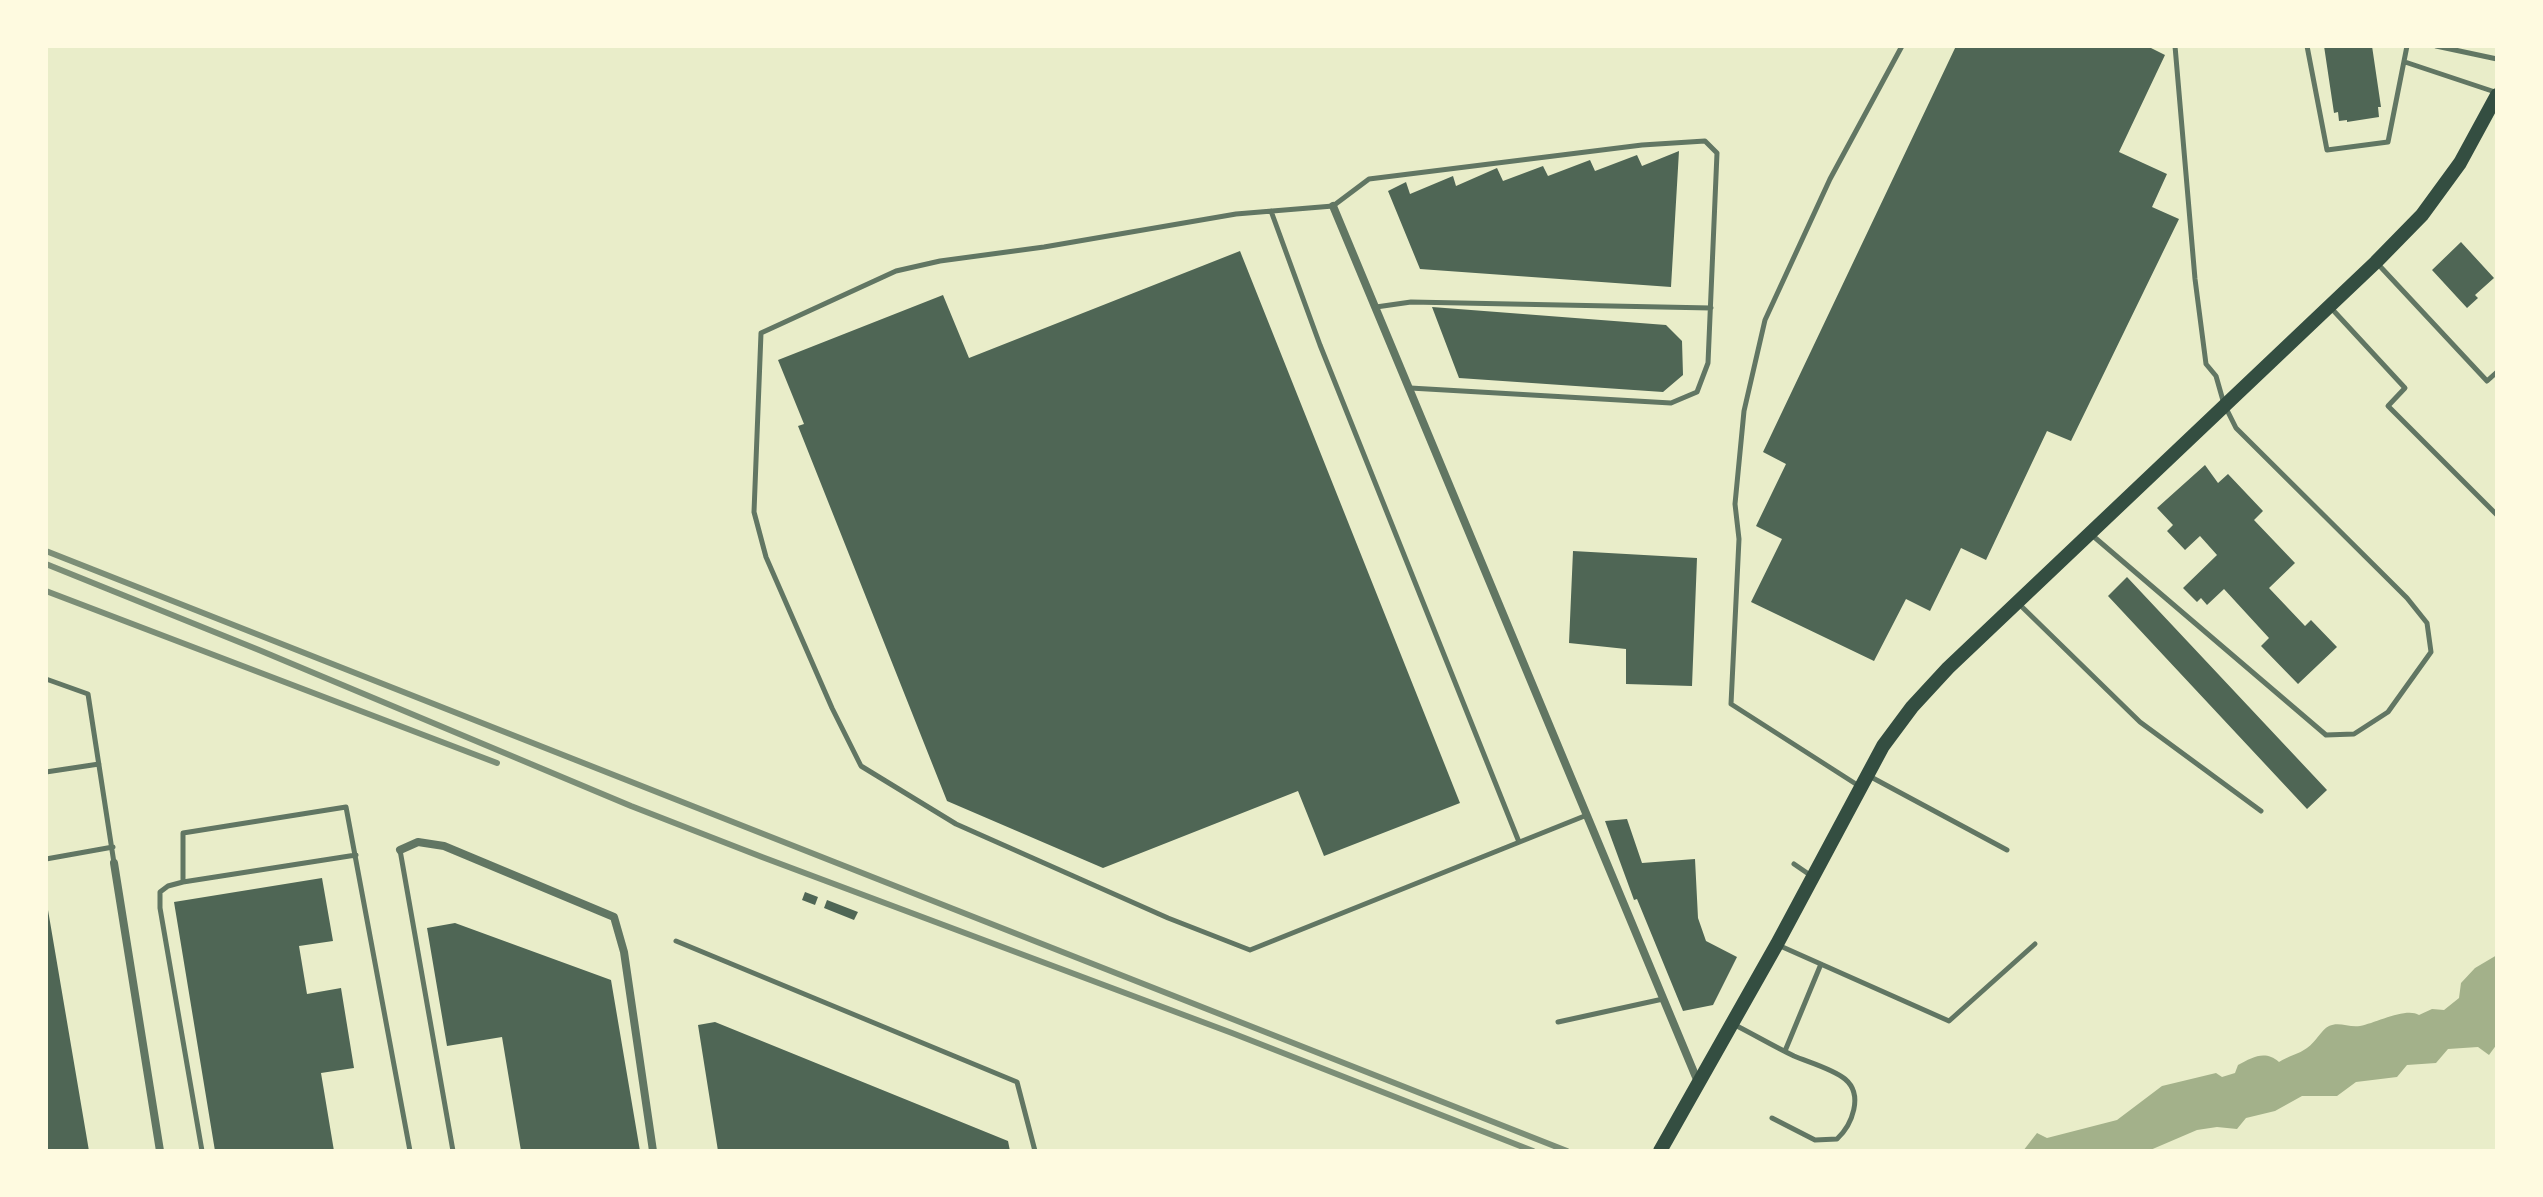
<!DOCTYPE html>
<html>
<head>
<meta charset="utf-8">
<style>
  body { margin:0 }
  #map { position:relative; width:2543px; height:1197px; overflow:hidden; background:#e9edc9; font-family:Montserrat,sans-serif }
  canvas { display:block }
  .frame { position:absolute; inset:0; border:48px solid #fefae0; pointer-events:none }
</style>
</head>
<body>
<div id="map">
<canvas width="2543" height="1197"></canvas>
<div class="frame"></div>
</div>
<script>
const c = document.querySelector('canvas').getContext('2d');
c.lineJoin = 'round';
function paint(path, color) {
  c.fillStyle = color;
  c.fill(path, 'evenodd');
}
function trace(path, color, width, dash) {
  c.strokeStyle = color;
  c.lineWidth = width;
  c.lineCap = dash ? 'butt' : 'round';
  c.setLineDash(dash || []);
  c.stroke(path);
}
paint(new Path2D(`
  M2497 955V1044L2489 1055 2478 1047 2448 1049 2436 1063 2407 1065 2397 1077 2356 1082 2337 1096H2302L2275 1111 2246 1118 2237 1129 2217 1127 2197 1130 2148 1151H2023L2037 1133 2047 1138 2117 1120 2162 1086 2216 1073 2222 1077 2235 1073 2238 1065C2253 1057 2265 1050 2279 1062 2288 1056 2299 1054 2307 1048 2316 1042 2321 1030 2329 1026 2339 1021 2349 1028 2360 1026 2376 1023 2406 1007 2419 1015L2432 1009 2444 1010 2459 998 2461 983 2475 968Z`), '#a3b18a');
paint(new Path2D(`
  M1956 46H2147L2165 55 2119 152 2167 174 2152 207 2179 219 2071 441 2047 431 1986 560 1961 548 1930 611 1906 599 1874 661 1751 602 1782 539 1756 526 1786 464 1763 452Z
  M2324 46H2372L2381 107H2378L2379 117 2347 122V120L2339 121 2338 112 2334 113Z
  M1679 151 1671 287 1420 269 1388 191 1406 182 1410 194 1453 176 1456 186 1497 168 1503 181 1543 166 1548 176 1590 160 1595 171 1637 155 1642 166Z
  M2461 242 2494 278 2475 295 2478 298 2467 308 2432 270Z
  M1240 251 1460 803 1324 856 1298 791 1103 868 947 801 798 426 804 424 778 360 943 295 969 358Z
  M1432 307 1666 325 1682 341 1683 375 1663 392 1459 378Z
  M2205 465 2218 483 2228 474 2263 511 2254 520 2295 563 2269 588 2305 626 2311 620 2337 647 2298 684 2261 646 2269 638 2224 589 2207 605 2201 598 2197 602 2183 588 2217 555 2200 536 2185 550 2167 531 2173 525 2157 508Z
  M1573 551 1697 558 1692 686 1626 684V649L1569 643Z
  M2127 577 2327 790 2307 809 2108 596Z
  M1627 819 1642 863 1695 859 1698 918 1706 941 1737 957 1713 1005 1683 1011 1637 899 1634 900 1605 821Z
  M322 878 333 941 299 946 307 994 341 988 354 1068 321 1073 334 1151H215L174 902Z
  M805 892 818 897 815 905 802 900Z
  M827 900 858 912 854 920 824 908Z
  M46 910H48L89 1151H46Z
  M455 923 611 980 640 1151H521L502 1037 447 1046 427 928Z
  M715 1022 1008 1141 1010 1151H718L698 1025Z`), '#4f6655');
trace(new Path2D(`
  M2307 46 2327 150 2388 142 2407 46
  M2436 46 2497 59
  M2405 62 2495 92
  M1271 211 1320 345 1519 842
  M2376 262 2487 381 2497 372
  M1376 307 1411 302 1711 308
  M2332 309 2405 388 2388 406 2497 515
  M1410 388 1671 403 1697 392 1708 363 1717 153 1705 141 1642 145 1369 179 1333 206 1236 214 1044 247 940 261 896 271 761 333 754 512 766 557 832 708 861 766 956 824 1168 918 1250 950 1587 815
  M2093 536 2326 735 2354 734 2388 712 2431 652 2427 623 2407 598 2236 428 2224 404 2216 376 2206 364 2195 279 2175 46
  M2018 603 2140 722 2261 811
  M46 679 88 694 114 863
  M46 772 99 764
  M1871 777 2007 850
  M1859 786 1731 704 1739 539 1735 504 1744 411 1765 320 1830 179 1902 46
  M400 850 453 1151
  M46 859 113 847
  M1794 864 1810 875
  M183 882V833L346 807 410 1151
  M676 941 1017 1082 1035 1151
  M1778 945 1949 1021 2035 944
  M1558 1022 1663 999
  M1733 1024C1753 1034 1773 1046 1794 1056 1808 1062 1833 1069 1845 1079 1864 1095 1852 1125 1837 1139L1815 1140 1772 1118
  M1785 1051 1821 964
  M202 1151 160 908V892L168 886 183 882 356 855`), '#617663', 5);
trace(new Path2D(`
  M1333 206 1698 1082
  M400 850 418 842 444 846 614 917 624 952 653 1151
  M114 863 160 1151`), '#617663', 8);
trace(new Path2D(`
  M1660 1151 1777 944 1883 746 1912 707 1948 668 2376 262 2422 215 2460 163 2497 95`), '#344e41', 14);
trace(new Path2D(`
  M46 551 1567 1151
  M46 564 259 650 631 806 762 857 1232 1033 1533 1151
  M46 591 497 763`), '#7c8e77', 6);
</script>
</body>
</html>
